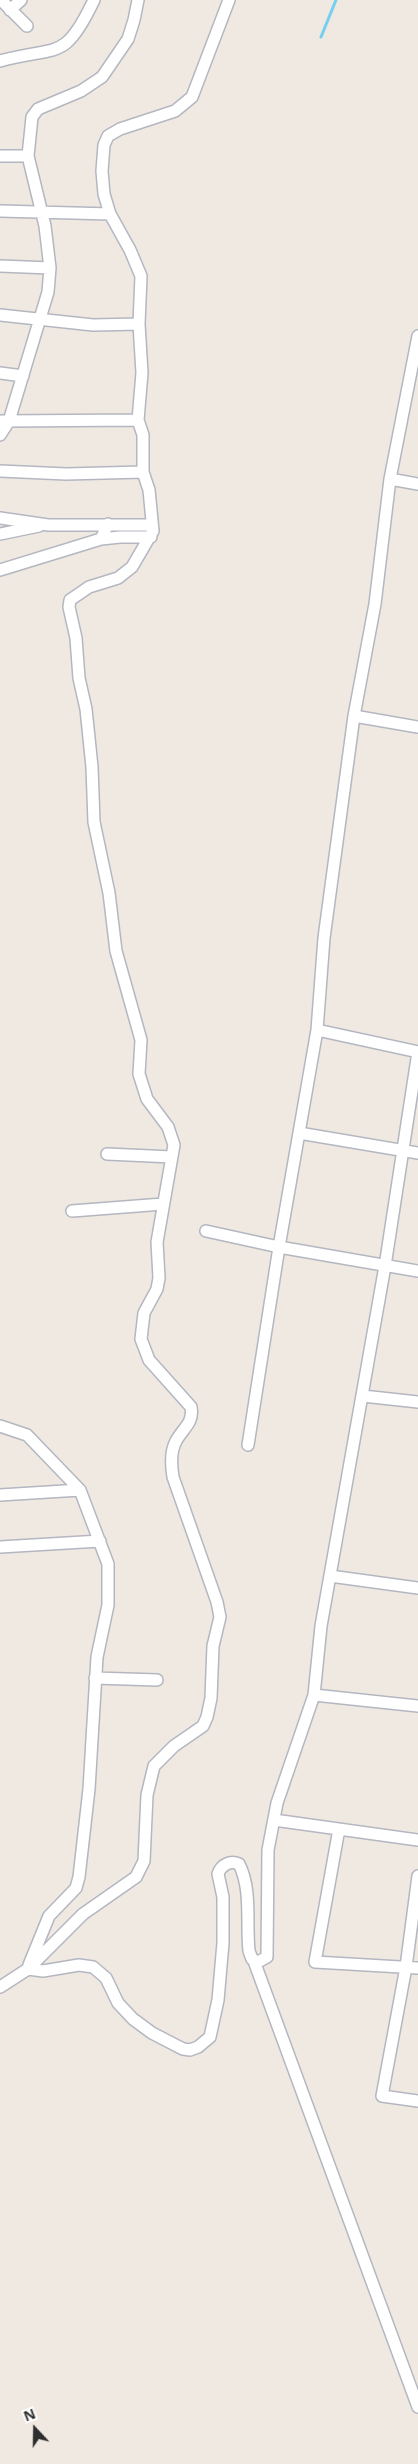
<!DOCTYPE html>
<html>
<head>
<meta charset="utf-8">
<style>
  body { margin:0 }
  #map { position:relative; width:418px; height:2464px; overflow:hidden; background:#efe9e1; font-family:"Open Sans",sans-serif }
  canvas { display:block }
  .north { position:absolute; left:10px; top:2404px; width:50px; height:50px; -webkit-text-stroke:4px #fff; paint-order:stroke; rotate:339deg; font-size:14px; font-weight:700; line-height:20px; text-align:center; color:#2e2e2e }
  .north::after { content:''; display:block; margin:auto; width:18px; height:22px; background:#2e2e2e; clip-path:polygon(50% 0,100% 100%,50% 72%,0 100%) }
</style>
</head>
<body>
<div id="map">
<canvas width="418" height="2464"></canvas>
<div class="north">N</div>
</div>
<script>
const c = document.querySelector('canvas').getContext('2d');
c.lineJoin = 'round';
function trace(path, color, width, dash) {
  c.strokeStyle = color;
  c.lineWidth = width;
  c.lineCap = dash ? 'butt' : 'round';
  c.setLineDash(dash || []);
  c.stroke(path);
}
trace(new Path2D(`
  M321 37 336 0`), '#75cff0', 3);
const street = new Path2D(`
  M1 0 27 26
  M10 10 21 0
  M0 61C58 45 64 63 94 0
  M0 156H28
  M0 211 110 214
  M0 266 50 268
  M0 315 93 325 139 324
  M0 373 23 376
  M2 421 138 420
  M0 435 9 421 48 292 50 268 45 226 28 156 32 117 38 109 81 91 102 77 128 39 134 20 138 0
  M0 471 66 474 143 472
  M390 479 418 484
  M0 518 48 525H151
  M0 534 39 526
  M101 539 120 537H151
  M0 570 101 539 108 524
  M354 716 418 727
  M317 1030 418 1052
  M299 1133 418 1153
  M107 1154 172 1157
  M72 1211 163 1204
  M206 1231 279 1247 418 1271
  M363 1396 418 1402
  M0 1426 27 1435 80 1490 108 1564V1605L97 1657 89 1789 79 1877 76 1888 49 1916 29 1965
  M248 1445 279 1247 317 1030 324 938 354 716 375 604 390 479 418 336
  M0 1495 80 1490
  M0 1547 100 1541
  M330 1576 418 1588
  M95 1678 157 1680
  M314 1695 418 1706
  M274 1820 418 1840
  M339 1829 315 1962 418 1968
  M418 1876 406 1967 382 2096 418 2101
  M254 1961 418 2407
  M28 1969 43 1971 79 1965 93 1967 106 1978 118 2003 133 2019 152 2033 183 2049 190 2050 198 2047 210 2037 218 2000 223 1943V1897L218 1874C221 1865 230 1860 239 1864 252 1889 246 1923 249 1951L252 1959 258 1962 267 1957 268 1850 277 1803 314 1695 321 1626 385 1266 418 1052
  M0 1987 28 1969 83 1914 136 1877 144 1861 147 1795 154 1766 174 1746 203 1726 207 1717 211 1698 213 1646 220 1617 217 1602 173 1477C171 1465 170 1452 176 1441 183 1428 194 1423 191 1407L149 1360 141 1339 144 1313 157 1289 159 1278 157 1242 174 1145 168 1127 147 1099 139 1074 141 1040 116 951 109 893 94 822 92 767 86 709 79 678 76 638 69 607 70 600 89 587 118 578 132 567 153 531 149 490 143 472V435L138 420 142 373 139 324 141 276 130 250 110 214 104 194 102 171 104 145 108 136 120 129 175 111 192 97 229 0`);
trace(street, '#b4b7c1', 14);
trace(street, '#fff', 11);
</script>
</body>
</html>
